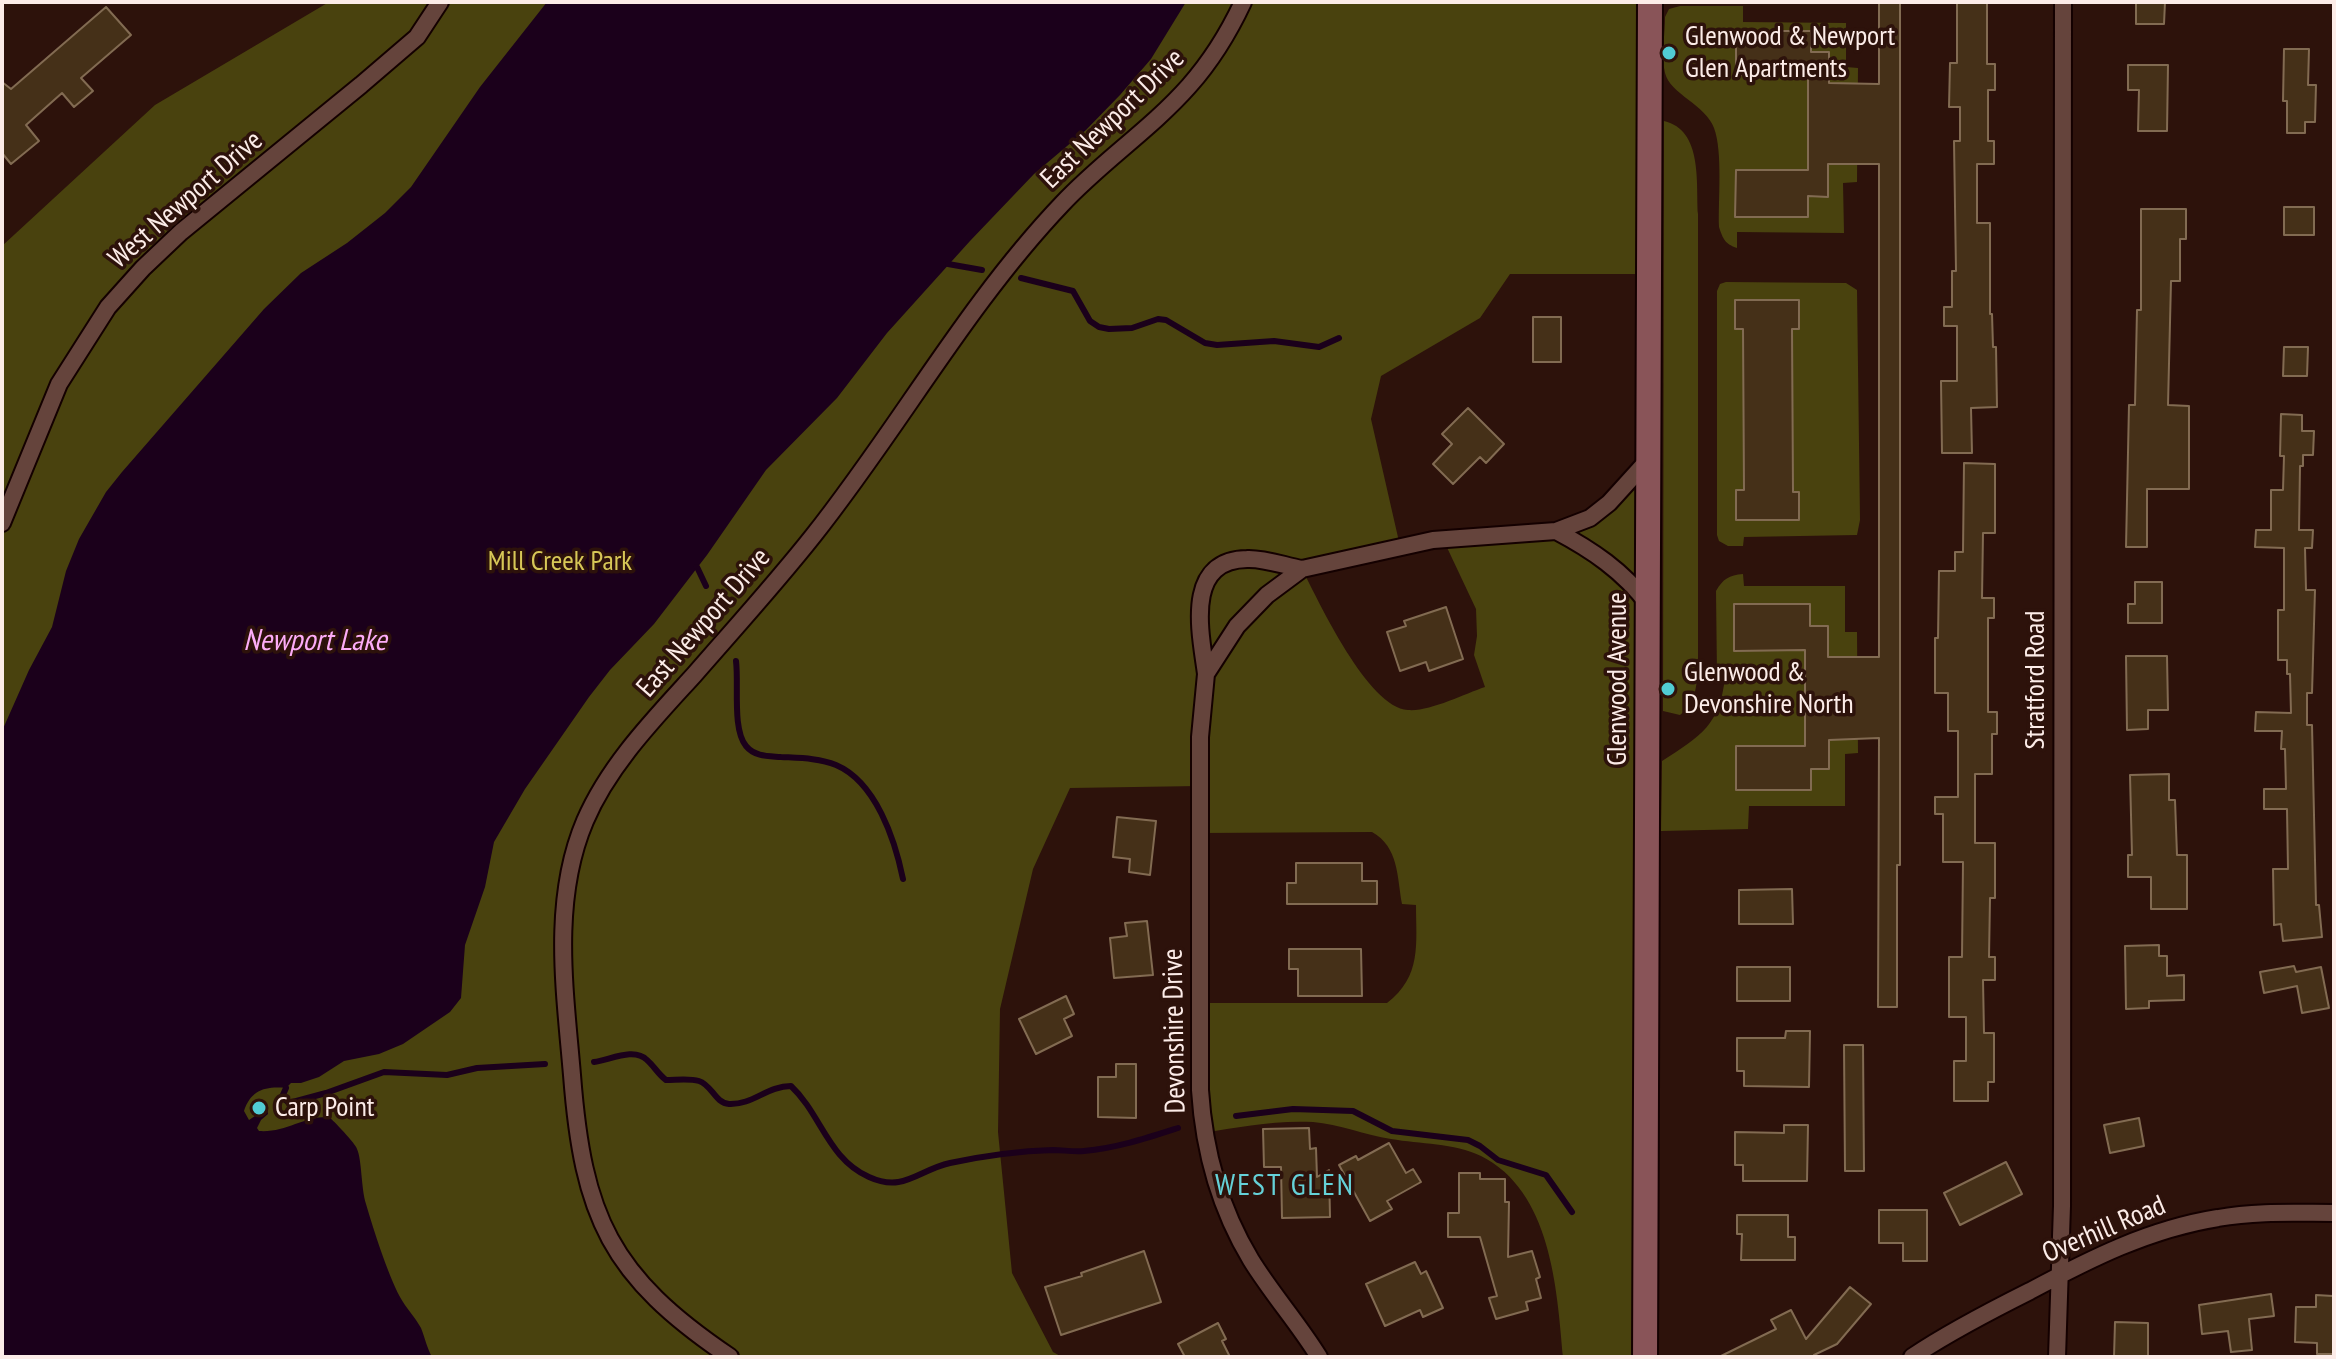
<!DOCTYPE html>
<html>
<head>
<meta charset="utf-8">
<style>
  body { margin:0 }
  #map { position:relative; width:2336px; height:1359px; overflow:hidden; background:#2d120b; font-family:"PT Sans Narrow",sans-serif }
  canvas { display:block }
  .frame { position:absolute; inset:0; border:4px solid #fcece8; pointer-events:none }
</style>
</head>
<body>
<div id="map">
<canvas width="2336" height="1359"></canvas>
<div class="frame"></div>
</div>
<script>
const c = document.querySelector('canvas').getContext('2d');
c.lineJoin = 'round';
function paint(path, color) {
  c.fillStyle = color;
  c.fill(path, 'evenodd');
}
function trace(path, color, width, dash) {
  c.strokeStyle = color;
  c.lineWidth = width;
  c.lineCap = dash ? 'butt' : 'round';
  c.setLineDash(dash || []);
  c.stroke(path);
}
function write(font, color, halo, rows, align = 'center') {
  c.font = font + ' "PT Sans Narrow",sans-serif';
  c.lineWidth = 7;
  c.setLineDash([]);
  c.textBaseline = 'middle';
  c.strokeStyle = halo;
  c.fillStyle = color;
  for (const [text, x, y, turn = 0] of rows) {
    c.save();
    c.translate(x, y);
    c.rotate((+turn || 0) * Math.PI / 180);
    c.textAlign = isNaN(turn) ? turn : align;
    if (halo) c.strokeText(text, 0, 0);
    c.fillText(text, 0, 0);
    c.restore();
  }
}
paint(new Path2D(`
  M329 2H1650L1649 274H1510L1480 318 1381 376 1371 419 1400 546 1302 569C1319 602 1368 708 1408 710 1429 712 1464 694 1485 687L1474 655 1477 636 1476 609 1443 539 1556 531 1590 518 1648 459 1645 1357H1563C1557 1288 1551 1191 1481 1156 1454 1143 1420 1144 1391 1139 1365 1135 1339 1124 1313 1122 1276 1120 1239 1127 1203 1133L1200 1003H1387C1422 976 1416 944 1416 905L1402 904C1397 877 1399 847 1372 832L1200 833 1199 786 1070 788 1033 869 1000 1009 998 1132 1012 1273 1053 1352 1062 1357H2V246L155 105Z
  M1680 6H1743V22L1846 23V67L1858 68 1857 182 1843 183 1844 233 1737 232V248C1725 244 1723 239 1719 227 1718 201 1723 152 1714 128 1706 105 1670 94 1665 73 1661 57 1665 34 1665 17L1669 9ZM1737 31H1810L1811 52 1829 53V83L1851 164H1828V197H1808V217V76L1736 75Z
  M1664 121C1703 130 1696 183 1698 214V663C1697 683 1697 702 1680 715L1663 711Z
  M1726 282 1846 283 1857 290 1860 520 1857 535 1744 537 1743 546H1728L1719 541 1717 535V291L1720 284ZM1743 329H1799H1792L1793 492H1799V520H1736V490H1744Z
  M1743 574 1744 586H1845V632H1857L1858 753 1845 754V806H1749L1748 829 1661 831 1662 761C1701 736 1720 725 1725 677L1717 676 1716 591C1723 579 1729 575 1743 574ZM1810 604V626L1828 657 1850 658V740H1829L1811 769 1736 746H1805V650L1735 651V605Z`), '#49420e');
paint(new Path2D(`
  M547 2H1186L1151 59 1120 95 1086 130 1034 174 970 241 887 333 837 398 766 470 707 555 654 624 610 670 589 697 525 789 494 842 485 887 465 945 461 998 450 1012 403 1044 379 1054 344 1061 319 1077 301 1083H291L286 1088C265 1086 251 1090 244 1111L249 1120 267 1108 268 1114 261 1120 257 1128 259 1131C285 1133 304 1116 329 1117 333 1120 356 1144 357 1149 362 1160 361 1188 366 1204 374 1231 387 1272 400 1297 406 1308 415 1317 421 1328 425 1338 427 1348 432 1357H2V731L29 670 52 627 66 571 79 539 106 492 122 472 264 309 301 273 347 243 385 213 411 187 480 87Z`), '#1b001b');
trace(new Path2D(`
  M948 264 982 270
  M1021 278 1073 291 1090 321 1099 327 1109 329 1132 328 1158 319 1166 320 1205 343 1217 345 1274 341 1319 347 1339 338
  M697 567 706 586
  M736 661C739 684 732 729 746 746 755 757 769 756 781 757 799 758 819 758 836 765 876 782 895 840 903 879
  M594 1062C610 1060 634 1047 647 1060 654 1066 658 1074 666 1080 676 1080 689 1078 699 1081 712 1085 715 1103 729 1104 753 1105 767 1086 791 1086 821 1114 828 1159 869 1177 904 1193 918 1170 950 1163 983 1156 1019 1151 1053 1150 1063 1150 1073 1152 1084 1151 1117 1148 1147 1138 1178 1128
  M286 1088 282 1097 289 1103 326 1093 384 1072 447 1075 477 1068 545 1064
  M1236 1116 1293 1109 1353 1111 1392 1131 1468 1140 1480 1146 1498 1160 1546 1175 1572 1212`), '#1b001b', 6);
const building = new Path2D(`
  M1879 2H1900V865H1897V1007H1878L1879 738 1829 740V769H1811V790H1736V746H1805V650L1734 651V604H1810V626H1828V657H1879V164H1828V197L1808 196V217H1735L1736 170H1808V76L1736 75V31H1811V52H1829V83L1879 84Z
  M1957 2H1987V64H1995V90H1988V141H1994V164H1977V223H1990V314H1992L1993 347H1996L1997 407 1971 408 1972 453H1942L1941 381H1957V326H1944V307H1952V271H1956L1954 141H1960V107H1949L1950 63H1957Z
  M2136 2H2165L2164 24H2136Z
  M106 7 131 35 81 78 93 91 74 107 62 93 26 125 39 141 11 164 2 153V82L11 89Z
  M2284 49H2309L2308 85H2316L2315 122H2305V133H2287V101H2283Z
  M2128 65H2168L2167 131H2138L2139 90H2128Z
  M2284 207H2314V235H2284Z
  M2141 209H2186V239H2180V281H2171L2168 405 2189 406V489H2147V547H2126L2129 405H2135L2137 310H2141Z
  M1735 300H1799V329H1792L1793 492H1799V520H1736V490H1744L1743 329H1735Z
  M1533 317H1561V362H1533Z
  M2284 347H2308L2307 376H2283Z
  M1468 408 1504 444 1486 463 1480 457 1453 484 1433 464 1452 444 1442 434Z
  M2281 414 2302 415V431H2314L2313 455H2303V466H2300L2299 530H2313L2312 548H2305L2306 590H2315L2312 693H2307V725H2312L2316 905H2319L2322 937 2283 941 2281 924 2274 925 2273 869H2288L2287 809H2264V789H2286L2285 749H2281L2282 731H2255L2256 712 2291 713 2290 674H2287V660H2278V610H2284V548L2255 547 2256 530H2271V490H2283L2284 456H2280Z
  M1964 463 1995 464V533H1983L1982 598H1994V618H1988V712H1997V734H1992V774H1975V843H1995V898H1990L1989 957H1995V980H1983L1984 1033H1994V1082H1988V1101H1954V1061H1966V1017H1949V957H1962L1963 862H1943V814H1935V797H1958V731H1948V693H1935V638H1938L1939 571H1955V552H1963Z
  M2135 582H2162V623H2128V604H2135Z
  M1446 607 1463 659 1429 671 1426 662 1400 671 1387 632 1406 626 1404 621Z
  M2126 656H2167L2168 710H2148V729L2127 730Z
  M2169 774V800H2175L2177 855H2187V909H2151V877H2128V855H2132L2130 775Z
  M1117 817 1156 821 1150 875 1129 872 1130 859 1113 857Z
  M1296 863H1362V881H1377V904H1287V883H1296Z
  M1792 889 1793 924H1739V890Z
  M1147 921 1153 975 1114 978 1110 938 1127 936 1125 923Z
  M2159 945V956H2167V976L2184 975V1000L2149 1001V1008L2126 1009 2125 946Z
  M1289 949H1361L1362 996H1298V969H1289Z
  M2294 966 2296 972 2321 967 2329 1008 2302 1013 2297 986 2264 993 2260 972Z
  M1737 967H1790V1001H1737Z
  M1066 996 1074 1014 1064 1019 1072 1036 1036 1054 1019 1019Z
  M1786 1031H1810L1809 1087 1744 1086V1071H1737V1038H1785Z
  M1844 1045H1863L1864 1171H1845Z
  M1116 1064H1136V1118L1098 1117V1077H1116Z
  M2139 1118 2144 1146 2110 1153 2104 1125Z
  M1784 1125H1808L1807 1181H1743V1165H1735V1132L1784 1133Z
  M1309 1128 1310 1149 1316 1148 1317 1177 1329 1170 1330 1217 1282 1218 1281 1167H1264L1263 1129Z
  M1389 1143 1406 1173 1413 1169 1421 1182 1387 1201 1392 1209 1370 1221 1339 1165 1356 1156 1358 1160Z
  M2006 1162 2022 1194 1960 1225 1944 1193Z
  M1459 1173H1480V1179H1505V1202H1509L1508 1257 1532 1251 1540 1277 1536 1279 1541 1298 1526 1302 1528 1310 1496 1319 1489 1298 1497 1296 1480 1237H1448V1213H1459Z
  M1879 1210H1927V1261H1903V1243H1879Z
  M1737 1215H1788V1237H1795V1260H1741L1742 1234H1737Z
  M1144 1251 1161 1302 1061 1335 1045 1287 1082 1276 1081 1273Z
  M1415 1262 1421 1274 1426 1271 1443 1308 1423 1317 1420 1310 1385 1326 1366 1284Z
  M1850 1287 1871 1304 1837 1344 1814 1355 1815 1357H1719L1776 1329 1771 1320 1791 1310 1806 1339Z
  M2271 1294 2274 1316 2249 1319 2252 1350 2231 1352 2228 1331 2202 1334 2199 1305Z
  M2316 1295 2333 1296 2334 1354H2317V1343L2295 1342 2296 1307H2316Z
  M2115 1322 2148 1323V1357H2114Z
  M1218 1323 1226 1339 1222 1341 1230 1357H1185L1178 1344Z`);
paint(building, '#453018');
trace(building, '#826b52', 2);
const street = new Path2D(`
  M2 523 59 384 108 307 143 268 181 232 361 85 417 37 440 2
  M1556 531C1592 550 1623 571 1648 604
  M1206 674C1201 635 1183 560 1247 559 1264 558 1285 566 1302 569
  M730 1357C610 1276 583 1217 572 1075 565 991 551 901 585 821 609 765 654 719 694 675 734 629 775 584 813 536 899 428 966 305 1062 204 1101 162 1151 129 1189 86 1212 60 1229 32 1243 2
  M1319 1357C1298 1323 1272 1294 1251 1260 1219 1207 1204 1152 1200 1090V737L1206 674 1237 626 1267 595 1302 569 1433 540 1556 531 1590 518 1609 503 1648 460
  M1912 1357C1949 1332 1990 1311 2030 1291 2090 1259 2149 1229 2218 1218 2256 1211 2295 1213 2334 1213
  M2057 1357 2062 1206 2063 2`);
const secondary = new Path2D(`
  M1645 1357 1650 2`);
trace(street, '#140000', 20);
trace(secondary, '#140000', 28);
trace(street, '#65443c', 16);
trace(secondary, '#895458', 24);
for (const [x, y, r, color] of [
  [1669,53,8,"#51ccd4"],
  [1668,689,8,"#51ccd4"],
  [259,1108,8,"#51ccd4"]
]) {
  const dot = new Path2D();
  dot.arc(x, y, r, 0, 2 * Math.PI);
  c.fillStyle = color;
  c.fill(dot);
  trace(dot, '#2d120b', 3);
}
write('28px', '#fcece8', '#2d120b', [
  ["Glenwood & Newport",1685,37],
  ["Glen Apartments",1685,69],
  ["Glenwood &",1684,673],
  ["Devonshire North",1684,705],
  ["Carp Point",275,1108]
], 'left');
write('28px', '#fcece8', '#2d120b', [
  ["East Newport Drive",1113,119,-44],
  ["West Newport Drive",186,200,-41],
  ["East Newport Drive",704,623,-49],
  ["Glenwood Avenue",1618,679,-90],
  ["Stratford Road",2036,680,-90],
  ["Devonshire Drive",1175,1031,-91],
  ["Overhill Road",2104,1230,-23]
]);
write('28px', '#d7c757', '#2d120b', [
  ["Mill Creek Park",560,562]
]);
write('italic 30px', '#fcacf7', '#2d120b', [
  ["Newport Lake",315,641]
]);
c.letterSpacing = '2px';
write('30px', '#65d1d8', '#2d120b', [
  ["WEST GLEN",1285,1186]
]);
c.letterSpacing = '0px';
</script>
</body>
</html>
